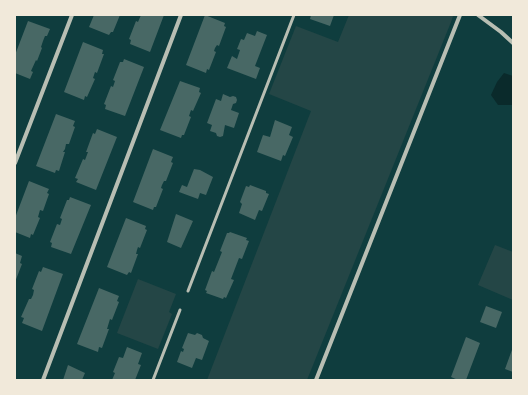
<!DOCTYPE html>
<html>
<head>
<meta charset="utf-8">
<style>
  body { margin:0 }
  #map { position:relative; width:528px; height:395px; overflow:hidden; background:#0f3d3e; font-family:"Crimson Pro",serif }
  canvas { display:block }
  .frame { position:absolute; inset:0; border:16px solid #f1e9da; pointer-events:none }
</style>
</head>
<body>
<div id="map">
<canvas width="528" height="395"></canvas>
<div class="frame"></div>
</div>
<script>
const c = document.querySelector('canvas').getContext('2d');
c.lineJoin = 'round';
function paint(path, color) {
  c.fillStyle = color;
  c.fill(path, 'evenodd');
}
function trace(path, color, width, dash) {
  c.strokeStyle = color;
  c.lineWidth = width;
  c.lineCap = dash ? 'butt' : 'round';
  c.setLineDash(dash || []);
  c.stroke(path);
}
paint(new Path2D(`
  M349 15 453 16 451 22 307 380H207L311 111 269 94 296 26 338 42Z
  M495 245 513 252V300L478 285Z
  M138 279 176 294 169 312 172 314 158 349 117 333Z`), '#244646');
paint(new Path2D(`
  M504 73 513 76V105H498L491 95 497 82Z`), '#0a2a2b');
paint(new Path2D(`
  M94 15H120L113 32H111L109 35 89 27Z
  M141 15H164L150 52 130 44 131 40 129 39 136 21 138 22Z
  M205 15 225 23 224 26 226 27 219 46 217 45 215 48 214 51 216 52 209 70 207 69 206 73 186 65Z
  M311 15H334L330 26 310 19Z
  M28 21 50 29 47 36H45L43 41 41 47 42 48 37 61 36 60 31 71 33 72 30 79 15 73V55Z
  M257 31 267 35 255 66 260 68 256 79 227 68 232 56 237 59 240 50 237 49 241 39 244 40 247 33 255 36Z
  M83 42 103 50 102 54H104L97 73 95 72 93 78 95 79 87 97 85 96 84 100 64 92Z
  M124 59 144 67 125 116 105 109 106 105 104 104 111 86 113 87 115 81 113 80 120 62H123Z
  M180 81 200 88 199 92 201 93 193 111 191 110 189 116 191 117 184 135H182L181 138 160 130Z
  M223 94 230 97 233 96 236 97 237 100 236 103 233 104 231 110 239 113 234 128 225 125 223 136 220 137 217 136 216 133 210 131 212 125 207 123 216 99 221 101Z
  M56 114 75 121 73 126 75 127 69 144H66L65 149 63 152H65L59 171 56 170 55 173 36 166Z
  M275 120 292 127 289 135 293 137 285 156 283 155 281 161 257 152 263 135 270 137Z
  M97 129 117 137 96 190 76 182 78 179 75 178 83 159 85 160 88 152H86L93 133 95 134Z
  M153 149 173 157 171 162 173 163 166 181H164L162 185 161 188 163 189 156 207H154L153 210 133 202Z
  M194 169 200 170 213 177 206 195 200 193 198 199 179 192 182 185 187 187Z
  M29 181 49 189 47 193 49 194 43 211 40 210 38 217 40 218 33 235 31 234 30 238 15 232V218Z
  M250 185 266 191V193L269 194 262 211 259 210 255 220 239 213 242 204 240 202 246 186 249 187Z
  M70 197 91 205 71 254 51 247 52 243 50 242 57 224 60 225 62 219 60 218 67 200H69Z
  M176 214 193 221 181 248 167 242Z
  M126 218 146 226 145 229 147 230 140 248 138 247 137 250 136 254H138L131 273 129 272 127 275 107 267Z
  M230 232 247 238 246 240 249 241 242 259 239 258 231 279 234 280 226 298 224 297 223 299 206 293 207 291 205 290 212 271 214 272 222 252 220 251 227 233H229Z
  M15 253 22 256 20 263 22 264 15 282Z
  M43 267 63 274 42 331 22 323 24 318 21 317 29 299H31L33 295 34 290 32 289 39 271 41 272Z
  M99 288 119 296 117 301 119 302 112 320 110 319 107 329H109L102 348 99 347 98 352 77 344Z
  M486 306 502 312 496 328 480 322Z
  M188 333 195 335 197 333 202 335 203 338 209 341 202 360 196 358 192 368 177 362 181 351 183 352 184 349 182 348Z
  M466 337 480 343 466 380H458L451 377Z
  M127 347 142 353 138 364 141 365 135 380 131 379V380H112L115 373 113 372 119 357 123 358Z
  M513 347V372L505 369Z
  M68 365 85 373 82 380H63Z`), '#486865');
trace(new Path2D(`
  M188 291 294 15
  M153 380 180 310`), '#b8beb3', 3);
trace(new Path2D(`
  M478 15 501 32 513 43
  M15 163 72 15
  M43 380 181 15
  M316 380 460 15`), '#b8beb3', 4);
</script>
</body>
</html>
